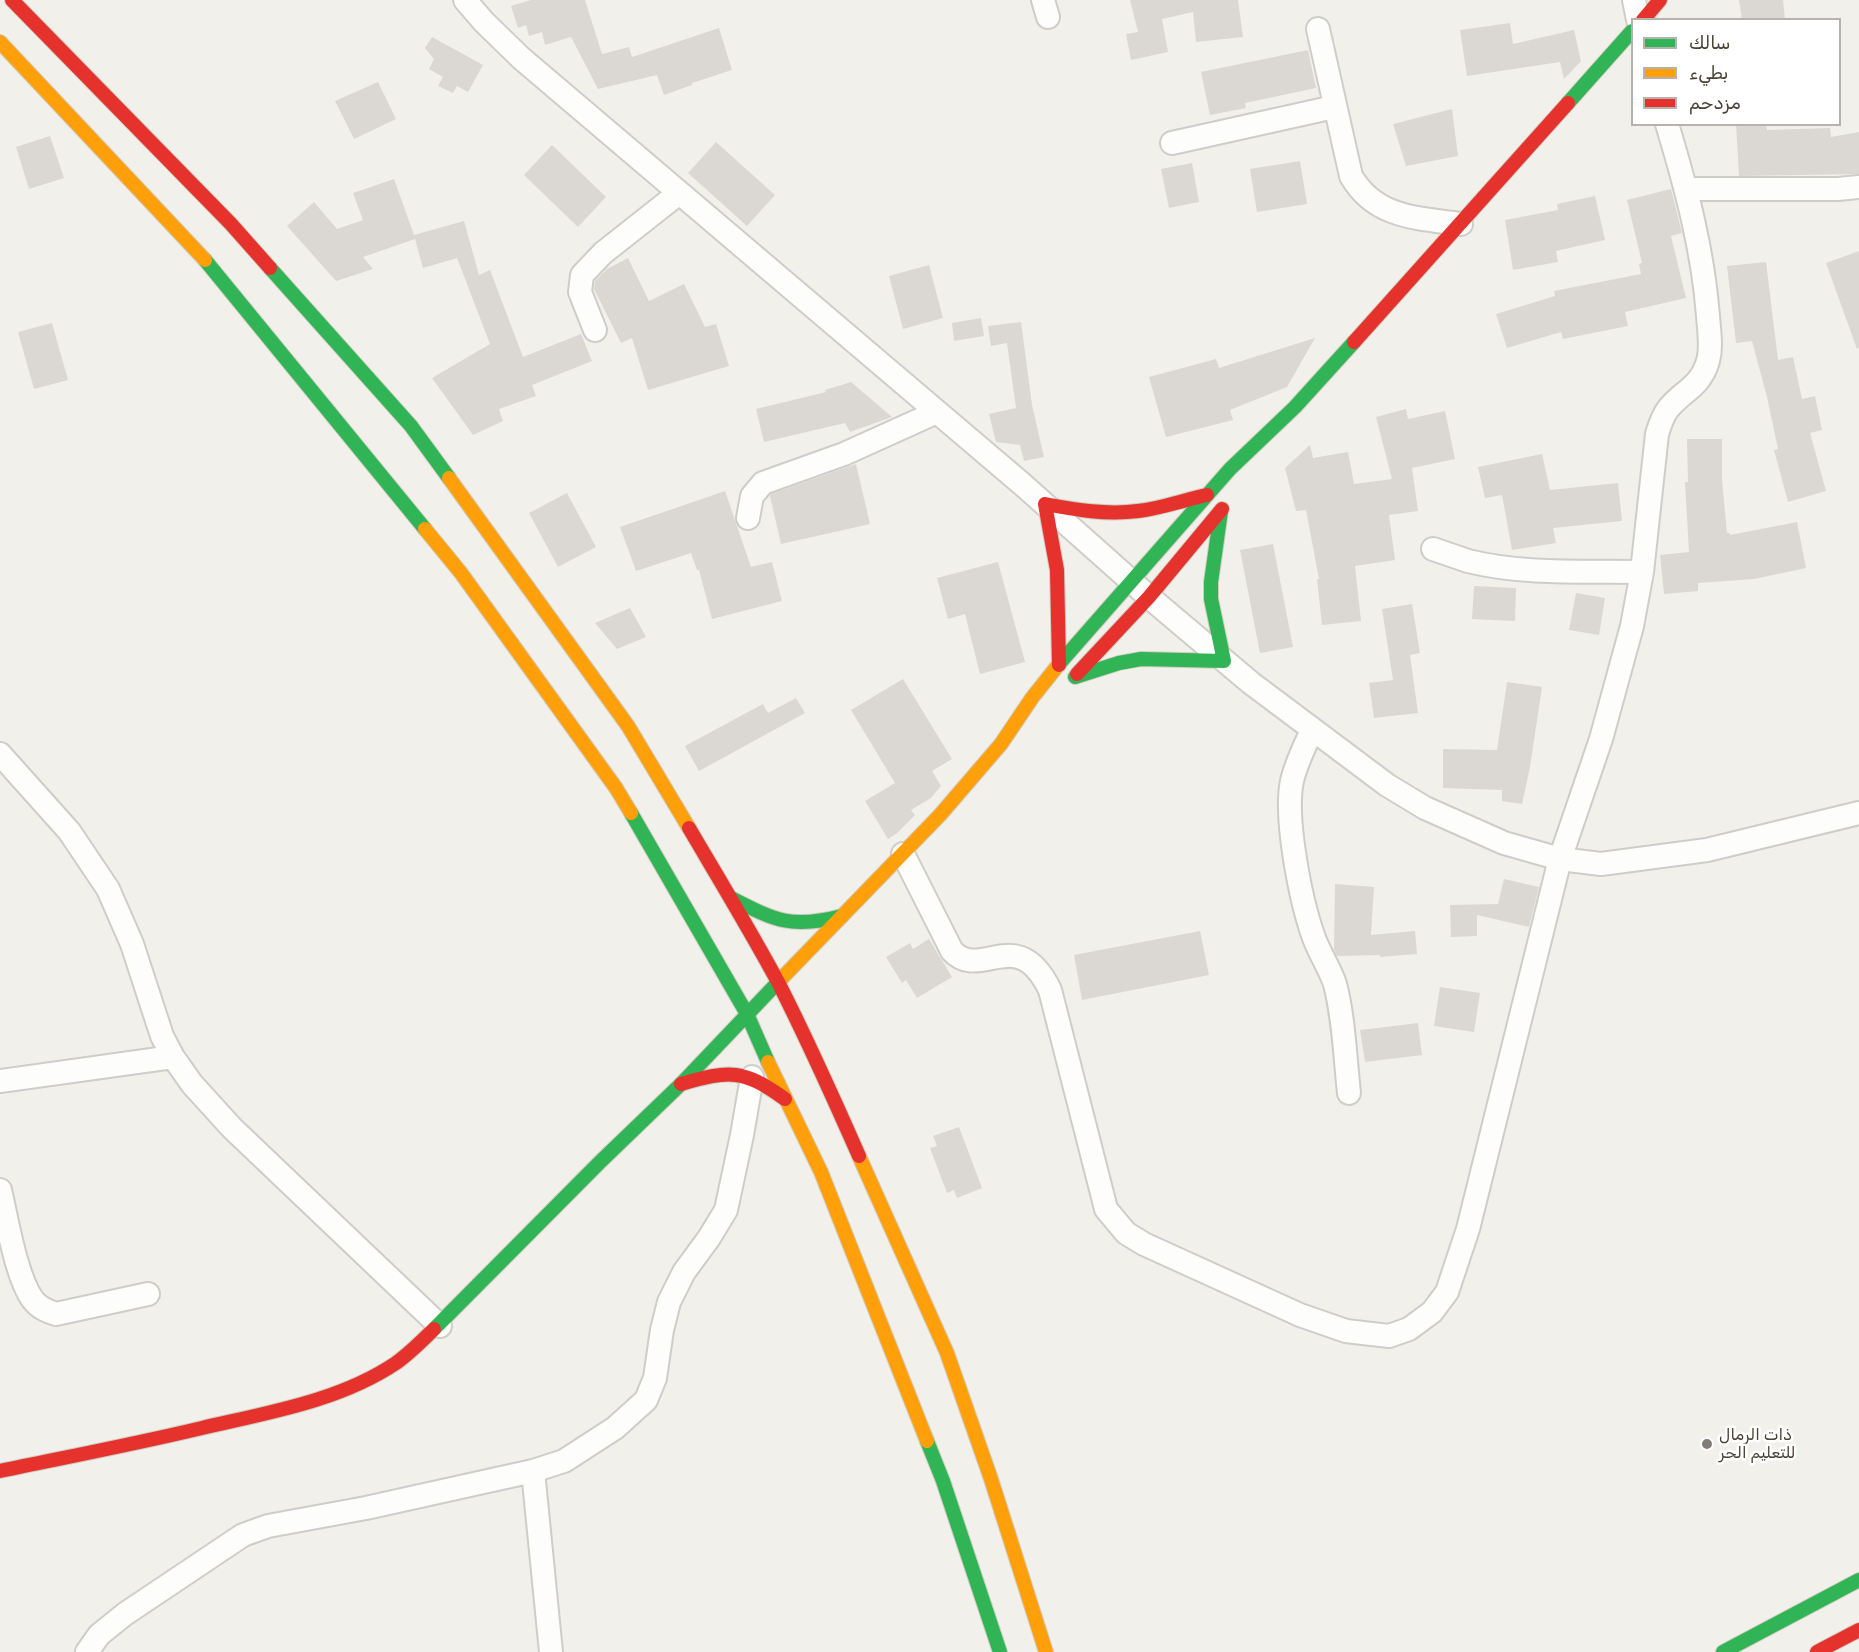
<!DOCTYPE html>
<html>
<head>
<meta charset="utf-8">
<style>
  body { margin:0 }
  #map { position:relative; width:1859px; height:1652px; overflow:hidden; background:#f1f0eb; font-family:Rubik,"Noto Naskh Arabic",sans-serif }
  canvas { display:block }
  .legend { position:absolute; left:1631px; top:18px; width:210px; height:108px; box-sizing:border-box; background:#fff; border:2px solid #b6b3af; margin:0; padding:8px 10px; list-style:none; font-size:18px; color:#484136 }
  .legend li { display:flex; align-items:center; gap:12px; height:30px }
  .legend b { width:30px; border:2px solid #b6b3af }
</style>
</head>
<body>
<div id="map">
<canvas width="1859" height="1652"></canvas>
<ul class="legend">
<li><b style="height:8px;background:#30b455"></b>سالك</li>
<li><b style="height:8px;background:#ff9f0a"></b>بطيء</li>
<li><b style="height:8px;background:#e5322d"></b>مزدحم</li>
</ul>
</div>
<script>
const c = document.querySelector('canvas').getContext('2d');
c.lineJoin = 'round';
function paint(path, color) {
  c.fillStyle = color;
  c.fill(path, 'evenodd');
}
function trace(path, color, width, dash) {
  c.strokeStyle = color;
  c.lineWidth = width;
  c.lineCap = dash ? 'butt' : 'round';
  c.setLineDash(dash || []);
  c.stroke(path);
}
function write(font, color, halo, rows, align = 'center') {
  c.font = font + ' Rubik,"Noto Naskh Arabic",sans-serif';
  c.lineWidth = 5;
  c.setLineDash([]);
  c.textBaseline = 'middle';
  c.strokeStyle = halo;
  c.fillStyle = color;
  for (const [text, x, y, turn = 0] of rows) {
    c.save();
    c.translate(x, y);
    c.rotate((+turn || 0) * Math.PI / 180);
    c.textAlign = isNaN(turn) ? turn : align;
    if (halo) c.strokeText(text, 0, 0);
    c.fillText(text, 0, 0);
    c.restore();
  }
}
paint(new Path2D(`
  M531 0H585L602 54 629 47 632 57 719 28 732 70 692 83V85L664 95 657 75 598 89 571 37 545 45 542 32 529 36 526 25 518 28 511 6Z
  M1130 0H1238L1243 37 1196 42 1193 12 1162 19 1168 52 1131 60 1126 34 1138 32Z
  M1739 0H1783L1785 20H1742Z
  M1510 23 1513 44 1574 30 1581 61 1564 79 1560 62 1467 76 1460 30Z
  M432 37 483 65 468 92 457 86 453 93 438 86 443 77 429 69 434 59 425 48Z
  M1308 50 1316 88 1245 103 1246 108 1210 115 1201 72Z
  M378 82 396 119 354 139 335 101Z
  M1452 109 1458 156 1406 166 1393 124Z
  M1736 124H1766L1767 130 1830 128 1831 137 1859 132V174L1739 176Z
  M50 136 64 178 29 189 16 147Z
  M716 142 775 195 747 226 688 173Z
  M552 145 606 197 578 227 524 175Z
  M1300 161 1307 204 1257 212 1250 169Z
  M1192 163 1199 202 1169 208 1161 169Z
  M394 179 414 235 464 221 479 275 490 270 523 357 581 334 592 361 532 385 536 396 499 409 503 421 473 435 432 378 490 344 457 258 423 268 415 239 363 257 373 269 336 281 287 226 314 202 337 229 363 220 353 193Z
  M1671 189 1682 233 1671 236 1686 298 1625 312 1628 326 1563 339 1561 332 1507 348 1496 314 1555 296 1554 291 1641 274 1639 264 1642 263 1627 200Z
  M1595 196 1605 240 1556 251 1558 262 1513 270 1505 220 1558 210 1557 204Z
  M1859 251V348L1857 349 1826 263Z
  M628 258 649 301 684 284 705 327 716 324 729 366 648 390 632 338 621 343 594 289 595 281 607 269Z
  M1766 262 1778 360 1793 357 1802 399 1815 396 1822 430 1810 433 1826 491 1788 502 1774 450 1778 449 1767 397 1752 341 1736 343 1727 266Z
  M929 265 943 318 903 329 889 276Z
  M981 318 984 336 954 341 952 323Z
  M1021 322 1032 405 1044 457 1024 461 1020 445 996 442 989 414 1016 408 1007 343 991 346 988 326Z
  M52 323 68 380 34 389 18 332Z
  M1315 338 1287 387 1230 410 1233 420 1166 437 1149 377 1216 359 1219 368Z
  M851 382 892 417 850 432 845 423 764 442 756 409 826 392 825 390Z
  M1406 409 1408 419 1445 411 1455 459 1412 468 1418 511 1389 515 1395 560 1355 566 1361 621 1322 625 1317 579H1319L1306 510 1296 511 1285 468 1310 445 1313 458 1348 452 1354 484 1392 479 1376 417Z
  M1687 439H1722V480L1727 533H1730V535L1797 522 1806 568 1754 579 1698 583V591L1664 594 1660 555 1689 552 1685 482H1688Z
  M1542 454 1550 490 1618 483 1622 521 1553 528 1556 543 1512 550 1502 495 1485 498 1478 467Z
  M856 464 870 524 781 544 770 496 771 494Z
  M725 491 751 567 772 562 782 601 712 619 699 570H697L691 553 636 571 620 527Z
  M567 493 596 547 558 567 529 513Z
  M1273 544 1293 647 1260 653 1240 550Z
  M998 562 1025 662 980 674 965 614 948 619 937 578Z
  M1474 586 1516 588 1515 621 1472 619Z
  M1576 593 1605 598 1599 635 1569 630Z
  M1412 604 1420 653 1410 655 1418 713 1374 718 1369 683 1393 680 1382 609Z
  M630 608 646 637 617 649 595 623Z
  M903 679 952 759 932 771 941 786 931 798 911 810 915 815 896 834 888 839 865 801 895 783 851 710Z
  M1507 682 1542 687 1530 767 1522 804 1502 801V790L1443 788V749L1497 750Z
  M796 698 805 713 699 771 685 746 763 704 768 713Z
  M1504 879 1539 887 1529 927 1477 915V936L1451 937 1450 905 1498 904Z
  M1335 884 1374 887 1371 935 1415 931 1417 954 1380 957V955L1337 956 1334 950Z
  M1200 931 1209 975 1082 1000 1074 955Z
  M929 939 952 977 917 998 906 980 902 983 886 957 910 943 913 949Z
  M1440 987 1480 993 1474 1032 1434 1026Z
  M1418 1023 1422 1055 1365 1062 1360 1030Z
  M959 1127 982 1188 957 1198 954 1190 947 1193 930 1148 937 1146 933 1136Z`), '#dbd8d3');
const street = new Path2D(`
  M465 0 484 22 521 58 1022 484 1149 597 1251 683 1387 785 1425 808 1504 843 1560 859 1601 864 1707 850 1859 813
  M1043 0 1048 17
  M1634 0 1638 20
  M1318 29 1351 176C1375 218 1417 218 1461 224
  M1172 143 1334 107
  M1686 189H1838L1859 187
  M595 330 580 292 582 275 603 253 679 193
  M748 518 752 496 763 483 844 454 937 412
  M1433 549C1445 553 1456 557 1468 561 1524 575 1585 571 1642 572
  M1312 730C1305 746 1296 763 1292 781 1284 818 1301 902 1314 938 1320 954 1330 969 1335 984 1344 1019 1345 1057 1349 1093
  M0 754 69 831 108 889 132 944 162 1036 173 1057 192 1084 232 1128 440 1326
  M903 854 952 951C981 982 1017 922 1050 990L1106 1209 1126 1233 1144 1244 1300 1315 1346 1331 1389 1336 1409 1329 1432 1312 1447 1292 1468 1229 1560 859 1601 739 1632 626 1642 572 1657 434C1660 425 1662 417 1668 409 1683 390 1700 388 1708 361 1712 347 1709 331 1708 316 1703 250 1686 187 1667 124
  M0 1081 173 1057
  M0 1190C7 1219 16 1277 33 1300 39 1308 47 1311 56 1314L148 1294
  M533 1471 551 1652
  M87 1652 99 1635 125 1614 243 1535 268 1526 366 1508 533 1471 564 1461 615 1428 646 1400 655 1378 662 1330 669 1302 684 1272 709 1238 726 1210 742 1135 752 1077`);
const fast = new Path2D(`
  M1568 103 1632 31
  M205 260 425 529
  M270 268 411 426 449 478
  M1059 664 1230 469 1295 407 1354 342
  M1075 677 1119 663 1141 659 1224 661 1211 599V582L1221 511
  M631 813 747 1014 768 1062
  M731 898C776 921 792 929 842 916
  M434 1329 600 1162 681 1084 782 978
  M927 1441 943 1481 1000 1652
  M1723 1652 1859 1580`);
const slow = new Path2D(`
  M0 42 205 260
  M449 478 628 726 689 828
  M425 529 461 573 616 788 631 813
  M782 978 940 815 1001 744 1032 698 1059 664
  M768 1062 821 1172 927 1441
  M859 1156 947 1353 991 1479 1046 1652`);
const jam = new Path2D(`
  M12 0 231 224 270 268
  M1643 20 1660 0
  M1354 342 1568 103
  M1059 665 1057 570 1045 504C1076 510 1107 515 1138 511 1162 508 1184 500 1207 495
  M1077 674 1149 597 1222 509
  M689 828C719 879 750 930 778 982 807 1039 833 1097 859 1156
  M681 1084C730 1070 743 1069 785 1099
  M0 1471C67 1457 135 1444 202 1428 266 1413 340 1401 396 1363 410 1353 422 1341 434 1329
  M1817 1652 1859 1630`);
trace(street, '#cfcdc8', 26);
trace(fast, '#d1cdc2', 16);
trace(slow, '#d1cdc2', 16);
trace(jam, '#d1cdc2', 16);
trace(street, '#fdfdfc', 22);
trace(fast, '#30b455', 14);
trace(slow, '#ff9f0a', 14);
trace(jam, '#e5322d', 14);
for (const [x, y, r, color] of [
  [1707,1444,6,"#837e75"]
]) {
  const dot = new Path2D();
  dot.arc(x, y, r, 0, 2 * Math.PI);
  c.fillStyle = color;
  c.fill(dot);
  trace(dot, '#fff', 2);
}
write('16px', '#484136', '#fff', [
  ["ذات الرمال",1719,1435],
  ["للتعليم الحر",1719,1453]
], 'left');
</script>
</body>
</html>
